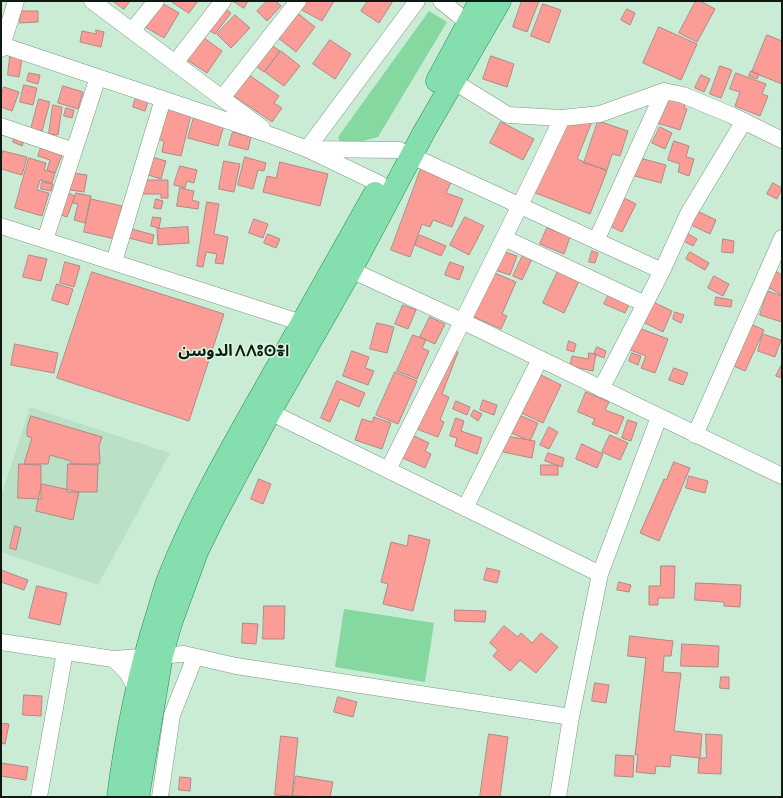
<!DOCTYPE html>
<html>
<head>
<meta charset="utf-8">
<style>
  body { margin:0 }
  #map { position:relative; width:783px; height:798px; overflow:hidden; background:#cbecd4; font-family:"Asap Condensed",sans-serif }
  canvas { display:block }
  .frame { position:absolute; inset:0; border:2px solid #0e1911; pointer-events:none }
</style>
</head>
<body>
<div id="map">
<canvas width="783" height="798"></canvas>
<div class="frame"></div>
</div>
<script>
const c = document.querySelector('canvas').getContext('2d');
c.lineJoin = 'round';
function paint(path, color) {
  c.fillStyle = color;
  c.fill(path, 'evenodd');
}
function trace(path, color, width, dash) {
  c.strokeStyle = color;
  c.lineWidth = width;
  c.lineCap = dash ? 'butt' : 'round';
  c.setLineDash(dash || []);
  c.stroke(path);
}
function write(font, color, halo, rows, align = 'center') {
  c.font = font + ' "Asap Condensed","Noto Sans Arabic","Noto Sans Tifinagh",sans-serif';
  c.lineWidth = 3;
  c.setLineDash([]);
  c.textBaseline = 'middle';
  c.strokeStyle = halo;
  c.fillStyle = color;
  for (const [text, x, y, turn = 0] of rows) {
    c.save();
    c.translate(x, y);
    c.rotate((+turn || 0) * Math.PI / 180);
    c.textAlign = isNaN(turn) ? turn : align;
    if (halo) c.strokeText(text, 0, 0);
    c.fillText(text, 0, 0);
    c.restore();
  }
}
paint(new Path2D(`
  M30 407 170 453 98 585 1 552V497Z`), '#bae1c5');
paint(new Path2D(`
  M429 11 447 22 378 137 352 144 340 142 338 137Z
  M344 609 434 623 425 682 335 667Z`), '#84d8a0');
const building = new Path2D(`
  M113 1H130L124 9Z
  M171 1H198L189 13Z
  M233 1H248L244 8Z
  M267 1H276L281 6 267 21 257 11Z
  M304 1H334L322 21 300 9Z
  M368 1H393L379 23 361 11Z
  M522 1H539L527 32 513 27Z
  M696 1H700L715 9 697 42 679 33Z
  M160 2 179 13 164 38 145 27Z
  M543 4 561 10 549 43 531 36Z
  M223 7 231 13 215 34 207 29Z
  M627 9 635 13 630 25 621 20Z
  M21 11H38V22L20 23Z
  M296 12 315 27 296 52 277 37Z
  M235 15 250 28 231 48 217 34Z
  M659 27 697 44 681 80 643 63Z
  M96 30 104 32 101 47 80 42 82 31 96 34Z
  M200 35 222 51 207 73 184 58Z
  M767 35 782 41V84L752 72Z
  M330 40 351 54 335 79 313 64Z
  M271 45 280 51 264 72 256 66Z
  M281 51 300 66 284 86 265 72Z
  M10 56 22 58 19 77 8 75Z
  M491 56 514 64 507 87 483 79Z
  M720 66 732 70 721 98 710 94Z
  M751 71 759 74 757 79 749 76Z
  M29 73 40 75 38 84 27 81Z
  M736 73 766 84 762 94 768 96 760 116 735 106 740 92 730 89Z
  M249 75 279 96 274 103 282 108 272 122 234 96Z
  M701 75 710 79 704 92 695 88Z
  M24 85 37 88 33 105 20 102Z
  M63 86 83 92 78 109 58 103Z
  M4 87 19 92 12 111 1 107V97Z
  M666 89 688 97 684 108 687 109 680 130 654 122Z
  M136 97 148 101 145 111 133 107Z
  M39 99 50 102 42 131 31 129Z
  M53 105 62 107 58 135 49 134Z
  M66 108 74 110 72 118 64 116Z
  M165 108 191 115 181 156 162 152 164 141 157 139Z
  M565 113 591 124 577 159 607 171 590 214 533 192Z
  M194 117 224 125 218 146 188 138Z
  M598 121 628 131 620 156 612 154 607 170 584 163Z
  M501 122 534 139 523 160 490 143Z
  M660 127 672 133 665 149 652 143Z
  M17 131 26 134 22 146 13 142Z
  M233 132 251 137 248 150 229 145Z
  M674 141 689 146 686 157 694 159 689 176 678 172 680 164 668 160Z
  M43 142 64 150 55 173 47 170 50 160 38 156Z
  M3 151 27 157 22 175 1 169V161Z
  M148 156 166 161 161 179 142 173Z
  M245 157 266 163 264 171 258 170 253 189 238 185Z
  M636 157 666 165 661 183 631 175Z
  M29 158 46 163 44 170 55 173 52 183 40 180 37 190 49 193 42 216 15 208Z
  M224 161 240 164 234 192 219 189Z
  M280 162 328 174 320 206 263 192 267 176 276 178Z
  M180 166 197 170 194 183 187 181 185 188 174 185Z
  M422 166 453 178 446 193 463 199 452 227 433 220 430 227 422 224 410 257 391 250Z
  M66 172 87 175 84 192 63 189Z
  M141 180H168V198H161V194H141Z
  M42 182 53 184 51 191 41 189Z
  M773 183 782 188 777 199 767 194Z
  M180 188 194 191 192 200 199 202 198 209 177 206Z
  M64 191 75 196 67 217 56 213Z
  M76 193 91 196 85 223 74 220 78 204 73 203Z
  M618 195 636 204 622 232 604 223Z
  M91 199 122 206 115 239 84 232Z
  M156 199 163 201 161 209 154 208Z
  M207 202 219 204 214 234 228 237 223 264 215 263 217 254 206 252 203 267 197 266Z
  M691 208 716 220 710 234 685 222Z
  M153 217 161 218 159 228 151 226Z
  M465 217 484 226 469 255 450 245Z
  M254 219 268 224 263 238 249 233Z
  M188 227 189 243 158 245 157 229Z
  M128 228 154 235 152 244 125 237Z
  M547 228 570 237 564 254 540 244Z
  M682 230 697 239 693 246 678 238Z
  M268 234 280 239 276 248 264 243Z
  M420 235 446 246 441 256 415 245Z
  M723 239 734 241 733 253 722 252Z
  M499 250 517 256 510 275 492 269Z
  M592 251 598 253 595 263 589 262Z
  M690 252 709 263 705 270 686 259Z
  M29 255 47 259 41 281 23 277Z
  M523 255 532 259 522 280 513 276Z
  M65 262 80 266 74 287 60 283Z
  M450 262 464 267 459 280 445 275Z
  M768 267 782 275V295L759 282Z
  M483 268 516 282 502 314 507 316 501 329 463 312Z
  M559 269 580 279 564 313 543 303Z
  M92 272 224 314 189 421 57 378Z
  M714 276 729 284 723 296 708 288Z
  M57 284 73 289 68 305 52 300Z
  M768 291 782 296V322L760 315Z
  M610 292 630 302 625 313 604 304Z
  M716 297 732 300 731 307 715 305Z
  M649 300 672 311 663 332 639 320Z
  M403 305 416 310 408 329 395 324Z
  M675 312 684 315 681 323 673 319Z
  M430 317 445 324 435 344 420 337Z
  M739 319 764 330 745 371 720 360Z
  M377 323 394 327 387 353 370 349Z
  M634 326 668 339 655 373 641 368 646 356 625 348Z
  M763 334 781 340 775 357 758 351Z
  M413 335 426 340 422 348 429 351 417 379 397 371Z
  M569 341 576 344 574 352 567 350Z
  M15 344 58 353 54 373 11 365Z
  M597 347 606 351 604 358 594 354Z
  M445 348 458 352 442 394 449 397 440 420 444 422 438 437 414 428Z
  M352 351 369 357 365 368 374 371 368 385 343 376Z
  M589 353 596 354 593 371 570 366 572 356 588 359Z
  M632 353 641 356 638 365 629 361Z
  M782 364V378L776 376Z
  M674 368 688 373 683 385 669 380Z
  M395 372 417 381 398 424 376 415Z
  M537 373 561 385 543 423 519 412Z
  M337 381 365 393 359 407 340 399 330 422 321 418Z
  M586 392 609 402 605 410 624 417 617 434 592 424 595 419 578 412Z
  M483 400 497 405 494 415 480 410Z
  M456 401 470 407 467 415 453 409Z
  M474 410 482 414 478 421 471 416Z
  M519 415 538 423 530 441 511 433Z
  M31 416 102 437 99 446 100 464H71V461L50 455 48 464H24L32 438 27 436V429Z
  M374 417 391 423 382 449 355 440 362 419 372 422Z
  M456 418 464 421 461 431 482 438 477 454 455 446 457 438 450 436Z
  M628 420 637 423 631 441 622 438Z
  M549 427 558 432 549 449 540 445Z
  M408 433 429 443 425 451 431 454 425 468 398 456Z
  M610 435 628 443 620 460 602 452Z
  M506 436 535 441 532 458 503 452Z
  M582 444 603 454 597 468 576 459Z
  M548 453 564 458 562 467 545 461Z
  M674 462 690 468 659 541 640 533 664 479 666 480Z
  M19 464 41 465V499L18 498Z
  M68 464 98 465 97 492H67Z
  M541 465H558V475H541Z
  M689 476 708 481 705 493 686 488Z
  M259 479 271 484 263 504 251 499Z
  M42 484 79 492 73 520 36 511Z
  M15 526 21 528 16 550 10 548Z
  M409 535 430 540 413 611 383 604 388 584 381 582 391 542 407 546Z
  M661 566H675L674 598H658V605H649V586H660Z
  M487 568 500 571 497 583 484 580Z
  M1 570 28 580 24 590 1 582Z
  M619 582 631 585 629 592 617 590Z
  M696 583 741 585 740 607 724 606V602L695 600Z
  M37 586 67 593 60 625 29 618Z
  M264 606H285L284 639H263Z
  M455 610 486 611 485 622 455 621Z
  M243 623 258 624 256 644 242 643Z
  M504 626 518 637 521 633 532 643 541 633 558 647 536 673 520 660 510 671 493 656 498 650 490 643Z
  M630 636 673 641 671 656H664L663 672 681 673 674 731 702 734 700 758 671 755 670 767 656 766 655 774 636 772 638 755H635L646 658 628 656Z
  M682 644 719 646 718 667 681 666Z
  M721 677H729V689L720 688Z
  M595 683 609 685 606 703 592 701Z
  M24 695 42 696 41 716 23 715Z
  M338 697 357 702 353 717 334 712Z
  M1 723 9 724 5 744 1 743Z
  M489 734 508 737 500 797H480Z
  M706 734 722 735 721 774 698 773 699 758H706Z
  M281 736 298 738 292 796 275 795Z
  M616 755 634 756 633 777 615 776Z
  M1 763 28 767 26 780 1 776Z
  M296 776 333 782 330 797 293 796Z
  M180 777 191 778 190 791 179 790Z`);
paint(building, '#fc9c97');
trace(building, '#af8986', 1);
const street = new Path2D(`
  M92 1 262 128
  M441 1 476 29
  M132 31 156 1
  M2 45 273 136 307 149 399 150 662 271
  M1 49 16 1
  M175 63 223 1
  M453 81 508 115 562 118 600 114 664 91 683 95 731 115 782 140
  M222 98 298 1
  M1 126 74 151
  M380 184 307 149 417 1
  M1 226 302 323
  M504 238 645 304
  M45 240 98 77
  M596 241 664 91
  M114 262 163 99
  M351 270 462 321 782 476
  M601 389 662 271 688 214 744 121
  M270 412 600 574
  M695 435 782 238
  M388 470C446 353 506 237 562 118
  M465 508 540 359
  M1 642 113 659 184 654 236 666 571 717 558 797
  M113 659C125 668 130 676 136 690
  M571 717 600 574 659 417
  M39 797 65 652
  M160 797 172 715 195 657`);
const primary = new Path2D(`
  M437 81 480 1
  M118 797C126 735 138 675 157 615 161 603 164 589 169 577 195 511 231 449 266 387 302 323 338 258 375 193
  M138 797 162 655 171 623 197 552 214 517 270 412 351 270 424 132 500 1`);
trace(street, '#7a9882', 17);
trace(primary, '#258b53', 23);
trace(street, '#fff', 16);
trace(primary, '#84dead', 22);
write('bold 16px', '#0e1911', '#d8f9e1', [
  ["الدوسن ⴷⴷⵓⵙⴻⵏ",234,351]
]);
</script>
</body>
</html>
